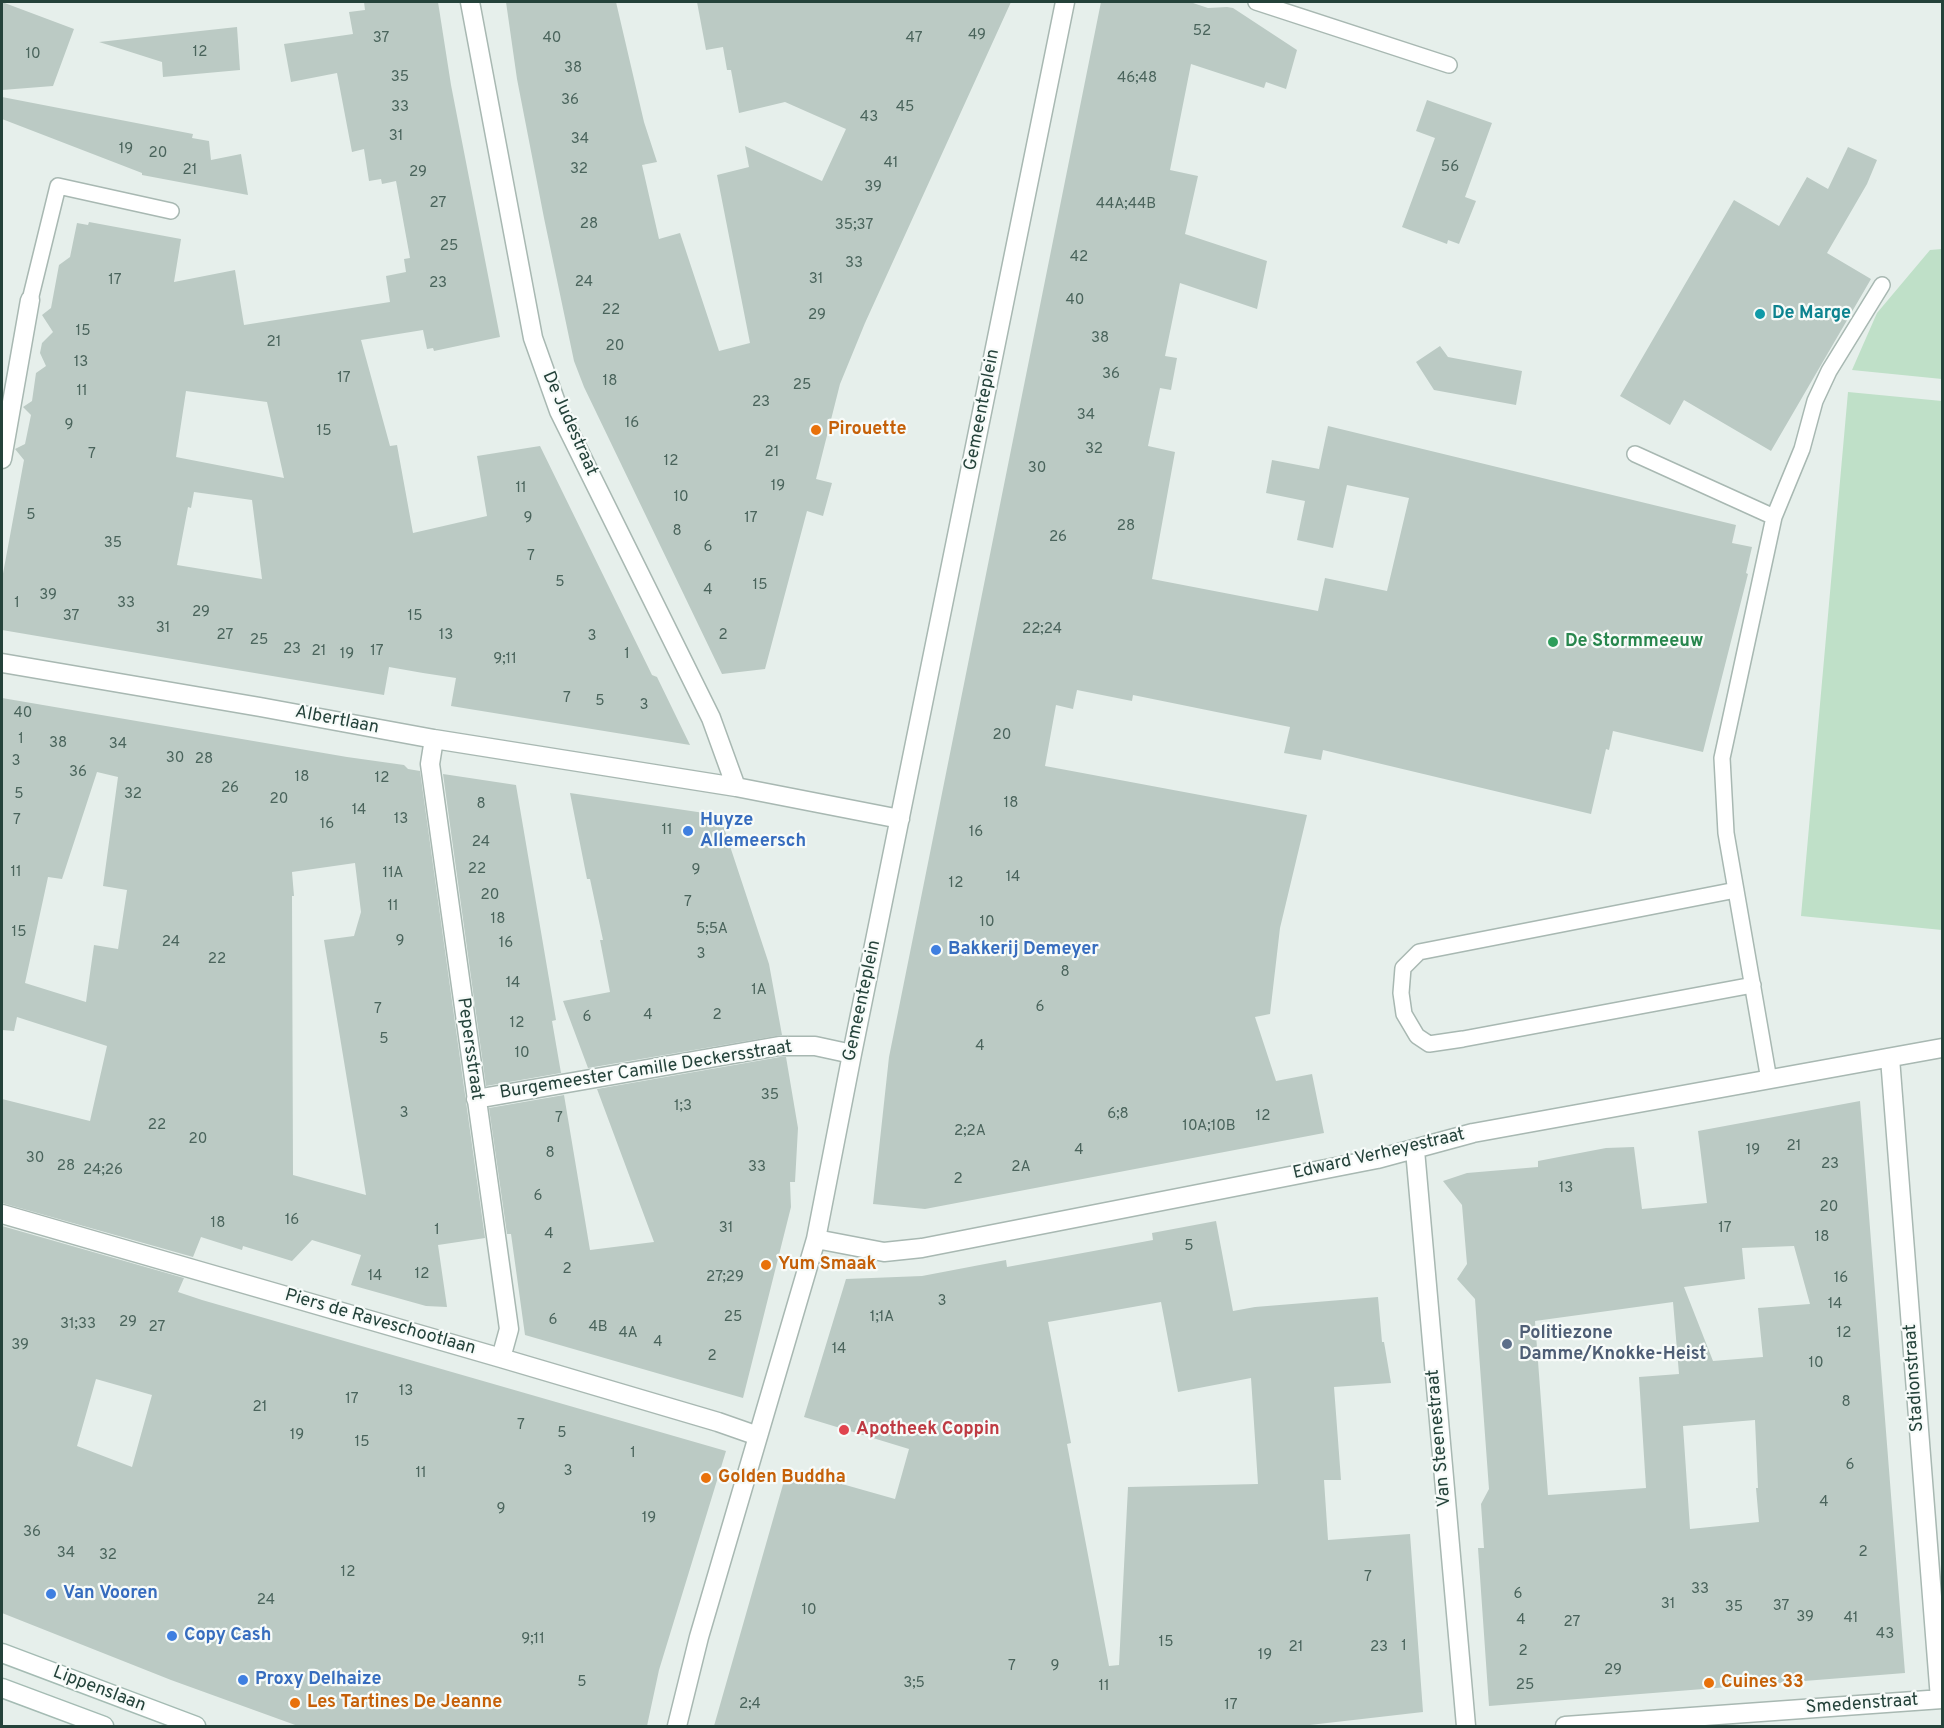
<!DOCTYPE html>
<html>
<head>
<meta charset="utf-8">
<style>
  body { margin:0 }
  #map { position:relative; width:1944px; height:1728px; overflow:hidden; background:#e6efeb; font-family:Overpass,sans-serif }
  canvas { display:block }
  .frame { position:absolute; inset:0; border:3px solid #24423a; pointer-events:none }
</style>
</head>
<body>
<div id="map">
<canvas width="1944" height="1728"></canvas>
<div class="frame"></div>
</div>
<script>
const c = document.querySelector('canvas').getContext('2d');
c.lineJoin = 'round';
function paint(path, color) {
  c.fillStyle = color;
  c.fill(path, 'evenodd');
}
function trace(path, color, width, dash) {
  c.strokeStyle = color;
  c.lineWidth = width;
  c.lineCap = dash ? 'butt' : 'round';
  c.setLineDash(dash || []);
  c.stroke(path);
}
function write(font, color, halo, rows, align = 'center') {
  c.font = font + ' Overpass,sans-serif';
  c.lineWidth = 4.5;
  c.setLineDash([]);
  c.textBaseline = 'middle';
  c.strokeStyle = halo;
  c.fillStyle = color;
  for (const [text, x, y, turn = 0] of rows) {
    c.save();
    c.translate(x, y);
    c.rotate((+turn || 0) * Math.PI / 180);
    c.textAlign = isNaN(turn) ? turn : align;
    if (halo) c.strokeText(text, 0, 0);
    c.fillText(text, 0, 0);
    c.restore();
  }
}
paint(new Path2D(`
  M1942 249V379L1852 370 1877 313 1930 250Z
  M1848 392 1942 401V930L1801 916Z`), '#bfe0c8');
paint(new Path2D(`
  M2 2 74 29 53 86 2 90Z
  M364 2H438L451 85 500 337 434 351 433 348 427 349 423 330 361 340 390 446 397 445 413 533 487 516 477 456 540 446 652 675 657 677 690 745 451 706 456 678 423 673 389 667 384 695 2 630V579L24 460 15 449 25 444 31 415 23 407 32 401 36 373 46 366 40 353 42 343 53 332 42 315 51 308 59 265 70 257 77 223 88 225 89 222 181 239 174 282 235 270 244 325 390 302 386 276 406 272 404 259 410 258 396 181 382 184 381 179 369 181 364 149 352 152 337 73 291 82 284 44 353 34 349 12 365 10ZM186 391 267 402 284 478 176 457ZM194 492 252 500 262 579 177 565 188 507 191 508Z
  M506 2H616L644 122 657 162 642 165 659 239 680 233 719 351 750 343 717 175 749 167 745 146 822 181 846 129 785 102 739 113 731 70H727L723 47 706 50 697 2H1011L865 323 840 384 816 479 832 483 823 516 807 511 765 669 722 674 584 387 574 361 544 218 517 79Z
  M1101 2H1190L1208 8 1227 7 1233 8 1297 50 1286 89 1266 82 1264 88 1191 64 1170 170 1198 176 1185 234 1267 261 1257 309 1180 283 1165 356 1177 358 1171 390 1160 388 1148 446 1175 452 1152 579 1318 611 1325 578 1387 591 1409 498 1347 485 1333 548 1297 540 1305 501 1266 493 1272 460 1319 469 1328 426 1736 525 1732 543 1752 547 1746 573 1748 574 1703 752 1613 731 1609 750 1606 749 1591 814 1323 750 1321 760 1284 753 1290 727 1133 695 1132 701 1077 690 1073 709 1056 705 1045 766 1307 815 1280 928 1270 1014 1255 1017 1276 1081 1312 1074 1324 1133 925 1209 873 1204 889 1057Z
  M237 27 240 70 163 77 162 62 99 42Z
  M2 97 193 134 192 138 209 141 211 160 241 154 248 195 142 175V173L2 119Z
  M1427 100 1492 123 1465 197 1476 201 1459 244 1448 240 1447 244 1402 227 1435 138 1416 131Z
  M1848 147 1877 160 1867 184 1827 253 1871 279 1771 451 1684 400 1670 425 1620 396 1734 200 1779 226 1807 177 1828 189Z
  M1440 346 1448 357 1522 371 1516 405 1434 390 1416 362Z
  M2 698 347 757 404 765 408 769 420 771 485 1238 438 1245 447 1307 426 1306 351 1285 361 1255 312 1240 292 1261 243 1246 242 1250 201 1237 193 1257 2 1203V1099L90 1121 107 1046 17 1017 14 1031 2 1030ZM97 772 118 777 103 886 127 890 118 949 94 945 86 1002 25 983 48 877 62 879ZM355 863 361 912 354 936 324 940 366 1195 293 1175 292 896H294L292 872Z
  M443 774 516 785 556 1020 552 1021 561 1073 486 1086Z
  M570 793 711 814 723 825 769 964 782 1035 588 1068 563 1001 610 992 600 940H603L590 879H587Z
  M780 1057H786L798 1128 795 1182H790L791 1207 743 1398 525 1335 511 1234H507L489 1108 564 1095 590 1250 654 1242 597 1089Z
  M1860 1101 1905 1673 1489 1706 1478 1548H1484L1481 1504 1489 1489 1475 1299 1457 1279 1467 1264 1462 1205 1443 1181 1467 1173 1538 1167V1161L1606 1148 1634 1147 1642 1209 1707 1203 1698 1131ZM1794 1246 1810 1304 1758 1308 1763 1357 1713 1361 1684 1287 1745 1279 1742 1248ZM1673 1302 1679 1374 1639 1377 1646 1488 1548 1495 1535 1321ZM1755 1420 1758 1488H1756L1759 1522 1690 1529 1683 1426Z
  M1216 1221 1233 1311 1255 1307 1378 1297 1382 1342H1384L1391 1383 1334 1387 1341 1480H1324L1328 1540 1410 1534 1423 1712 1301 1726H714L786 1474H788L789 1469 895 1499 909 1449 804 1417 846 1279 922 1276 1006 1260 1007 1267 1153 1240 1152 1233ZM1161 1302 1178 1392 1251 1378 1258 1484 1128 1487 1119 1665 1109 1666 1067 1444 1071 1443 1048 1322Z
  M2 1226 184 1278 178 1292 202 1300 726 1451 659 1670 647 1726H298L171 1680 2 1613ZM96 1379 152 1395 132 1467 77 1446Z`), '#bbcac4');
const service = new Path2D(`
  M1256 2 1449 65
  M30 300 58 186 171 211
  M1635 454 1774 517 1722 758 1726 833 1769 1080
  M1774 517 1802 449 1815 401 1829 371 1882 285
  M1736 890 1419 952 1403 968 1401 993 1404 1014 1417 1036 1429 1044 1463 1039 1753 985`);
const minor = new Path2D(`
  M470 2 533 338 559 411 711 718 736 787
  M2 459 30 300
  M2 663 260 707 434 739 736 787 900 819
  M434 739 430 764 509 1329 501 1358
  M1890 1058 1940 1699
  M476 1099 779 1046H815L852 1054
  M1415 1150 1466 1726
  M2 1214 501 1358 718 1422 758 1436
  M816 1239 884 1252 922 1248 1377 1159 1473 1133 1942 1048
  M677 1726 699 1637 816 1239 852 1054 1065 2
  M1565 1726 1942 1699`);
const secondary = new Path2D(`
  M2 1653 196 1726
  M2 1688 104 1726`);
trace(service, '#a8b8b2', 18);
trace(minor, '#a8b8b2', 21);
trace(secondary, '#a4bbb3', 21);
trace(service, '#fff', 15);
trace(minor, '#fff', 18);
trace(secondary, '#fff', 18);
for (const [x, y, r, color] of [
  [1760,314,6,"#0f9aa8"],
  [816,430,6,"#e8710a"],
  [1553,642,6,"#2e9e5b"],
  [688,831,6,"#3f7fe0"],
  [936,950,6,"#3f7fe0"],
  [766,1265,6,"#e8710a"],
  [1507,1344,6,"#5c6f8a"],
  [844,1430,6,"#e0444e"],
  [706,1478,6,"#e8710a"],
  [51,1594,6,"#3f7fe0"],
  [172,1636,6,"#3f7fe0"],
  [243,1680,6,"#3f7fe0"],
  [1709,1683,6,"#e8710a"],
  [295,1703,6,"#e8710a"]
]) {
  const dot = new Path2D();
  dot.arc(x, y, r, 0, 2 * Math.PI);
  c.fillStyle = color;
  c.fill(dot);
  trace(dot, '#f7fbf9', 2);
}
write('15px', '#4a645c', null, [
  ["52",1202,32],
  ["49",977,36],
  ["37",381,39],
  ["40",552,39],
  ["47",914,39],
  ["12",200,53],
  ["10",33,55],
  ["38",573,69],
  ["35",400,78],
  ["46;48",1137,79],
  ["36",570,101],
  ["33",400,108],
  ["45",905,108],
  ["43",869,118],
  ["31",396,137],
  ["34",580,140],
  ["19",126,150],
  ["20",158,154],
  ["41",891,164],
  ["56",1450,168],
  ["32",579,170],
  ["21",190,171],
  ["29",418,173],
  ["39",873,188],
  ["27",438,204],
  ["44A;44B",1126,205],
  ["28",589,225],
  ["35;37",854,226],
  ["25",449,247],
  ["42",1079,258],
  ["33",854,264],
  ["31",816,280],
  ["17",115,281],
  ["24",584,283],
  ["23",438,284],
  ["40",1075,301],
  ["22",611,311],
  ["29",817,316],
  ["15",83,332],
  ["38",1100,339],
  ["21",274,343],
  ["20",615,347],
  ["13",81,363],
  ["36",1111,375],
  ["17",344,379],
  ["18",610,382],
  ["25",802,386],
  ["11",82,392],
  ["23",761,403],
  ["34",1086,416],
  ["16",632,424],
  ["9",69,426],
  ["15",324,432],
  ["32",1094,450],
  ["21",772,453],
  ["7",92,455],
  ["12",671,462],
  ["30",1037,469],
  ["19",778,487],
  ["11",521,489],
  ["10",681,498],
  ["5",31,516],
  ["9",528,519],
  ["17",751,519],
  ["28",1126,527],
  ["8",677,532],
  ["26",1058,538],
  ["35",113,544],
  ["6",708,548],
  ["7",531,557],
  ["5",560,583],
  ["15",760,586],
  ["4",708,591],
  ["39",48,596],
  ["1",17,604],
  ["33",126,604],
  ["29",201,613],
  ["37",71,617],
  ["15",415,617],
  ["31",163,629],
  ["22;24",1042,630],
  ["27",225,636],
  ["13",446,636],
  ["2",723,636],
  ["3",592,637],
  ["25",259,641],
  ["23",292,650],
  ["21",319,652],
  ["17",377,652],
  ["19",347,655],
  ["1",627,655],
  ["9;11",505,660],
  ["7",567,699],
  ["5",600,702],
  ["3",644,706],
  ["40",23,714],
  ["20",1002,736],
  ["1",21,740],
  ["38",58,744],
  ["34",118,745],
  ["30",175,759],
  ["28",204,760],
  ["3",16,762],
  ["36",78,773],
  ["18",302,778],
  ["12",382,779],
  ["26",230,789],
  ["5",19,795],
  ["32",133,795],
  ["20",279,800],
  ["18",1011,804],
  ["8",481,805],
  ["14",359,811],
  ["13",401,820],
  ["7",17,821],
  ["16",327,825],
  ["11",667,831],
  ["16",976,833],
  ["24",481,843],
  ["22",477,870],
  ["9",696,871],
  ["11",16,873],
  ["11A",393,874],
  ["14",1013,878],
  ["12",956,884],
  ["20",490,896],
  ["7",688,903],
  ["11",393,907],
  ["18",498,920],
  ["10",987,923],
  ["5;5A",712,930],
  ["15",19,933],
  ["9",400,942],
  ["24",171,943],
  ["16",506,944],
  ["3",701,955],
  ["22",217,960],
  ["8",1065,973],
  ["14",513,984],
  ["1A",759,991],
  ["6",1040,1008],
  ["7",378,1010],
  ["4",648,1016],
  ["2",717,1016],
  ["6",587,1018],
  ["12",517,1024],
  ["5",384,1040],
  ["4",980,1047],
  ["10",522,1054],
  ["35",770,1096],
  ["1;3",683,1107],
  ["3",404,1114],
  ["6;8",1118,1115],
  ["12",1263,1117],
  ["7",559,1119],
  ["22",157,1126],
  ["10A;10B",1209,1127],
  ["2;2A",970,1132],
  ["20",198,1140],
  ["21",1794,1147],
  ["4",1079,1151],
  ["19",1753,1151],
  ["8",550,1154],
  ["30",35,1159],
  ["23",1830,1165],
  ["28",66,1167],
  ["33",757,1168],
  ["2A",1021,1168],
  ["24;26",103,1171],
  ["2",958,1180],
  ["13",1566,1189],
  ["6",538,1197],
  ["20",1829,1208],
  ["16",292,1221],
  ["18",218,1224],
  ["31",726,1229],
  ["17",1725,1229],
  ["1",437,1231],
  ["4",549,1235],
  ["18",1822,1238],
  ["5",1189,1247],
  ["2",567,1270],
  ["12",422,1275],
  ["14",375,1277],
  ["27;29",725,1278],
  ["16",1841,1279],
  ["3",942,1302],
  ["14",1835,1305],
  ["25",733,1318],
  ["1;1A",882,1318],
  ["6",553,1321],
  ["29",128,1323],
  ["31;33",78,1325],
  ["27",157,1328],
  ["4B",598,1328],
  ["4A",628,1334],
  ["12",1844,1334],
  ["4",658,1343],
  ["39",20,1346],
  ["14",839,1350],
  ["2",712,1357],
  ["10",1816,1364],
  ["13",406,1392],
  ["17",352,1400],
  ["8",1846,1403],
  ["21",260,1408],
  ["7",521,1426],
  ["5",562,1434],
  ["19",297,1436],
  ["15",362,1443],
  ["1",633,1454],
  ["6",1850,1466],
  ["3",568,1472],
  ["11",421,1474],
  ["4",1824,1503],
  ["9",501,1510],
  ["19",649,1519],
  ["36",32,1533],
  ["2",1863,1553],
  ["34",66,1554],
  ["32",108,1556],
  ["12",348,1573],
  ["7",1368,1578],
  ["33",1700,1590],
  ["6",1518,1595],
  ["24",266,1601],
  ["31",1668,1605],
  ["37",1781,1607],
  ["35",1734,1608],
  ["10",809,1611],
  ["39",1805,1618],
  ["41",1851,1619],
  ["4",1521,1621],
  ["27",1572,1623],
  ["43",1885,1635],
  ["9;11",533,1640],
  ["15",1166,1643],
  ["1",1404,1647],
  ["21",1296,1648],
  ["23",1379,1648],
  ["2",1523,1652],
  ["19",1265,1656],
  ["7",1012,1667],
  ["9",1055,1667],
  ["29",1613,1671],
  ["5",582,1683],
  ["3;5",914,1684],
  ["25",1525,1686],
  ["11",1104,1687],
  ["2;4",750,1705],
  ["17",1231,1706]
]);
write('bold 18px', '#0d838f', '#f7fbf9', [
  ["De Marge",1772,314]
], 'left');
write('18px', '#24423a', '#f7fbf9', [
  ["Gemeenteplein",983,410,-79],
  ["De Judestraat",569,424,66],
  ["Albertlaan",337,721,11],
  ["Gemeenteplein",863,1001,-78],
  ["Pepersstraat",469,1049,82],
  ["Burgemeester Camille Deckersstraat",646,1071,-9],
  ["Edward Verheyestraat",1379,1155,-13],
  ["Piers de Raveschootlaan",380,1323,16],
  ["Stadionstraat",1915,1378,-94],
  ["Van Steenestraat",1440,1438,-95],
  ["Lippenslaan",99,1690,21],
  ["Smedenstraat",1862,1705,-4]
]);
write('bold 18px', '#c56008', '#f7fbf9', [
  ["Pirouette",828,430],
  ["Yum Smaak",778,1265],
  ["Golden Buddha",718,1478],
  ["Cuines 33",1721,1683],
  ["Les Tartines De Jeanne",307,1703]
], 'left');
write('bold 18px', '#27864d', '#f7fbf9', [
  ["De Stormmeeuw",1565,642]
], 'left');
write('bold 18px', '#366cbe', '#f7fbf9', [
  ["Huyze",700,821],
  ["Allemeersch",700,842],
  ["Bakkerij Demeyer",948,950],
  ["Van Vooren",63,1594],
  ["Copy Cash",184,1636],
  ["Proxy Delhaize",255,1680]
], 'left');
write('bold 18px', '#4e5e75', '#f7fbf9', [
  ["Politiezone",1519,1334],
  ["Damme/Knokke-Heist",1519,1355]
], 'left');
write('bold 18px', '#be3a42', '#f7fbf9', [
  ["Apotheek Coppin",856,1430]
], 'left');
</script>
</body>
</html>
